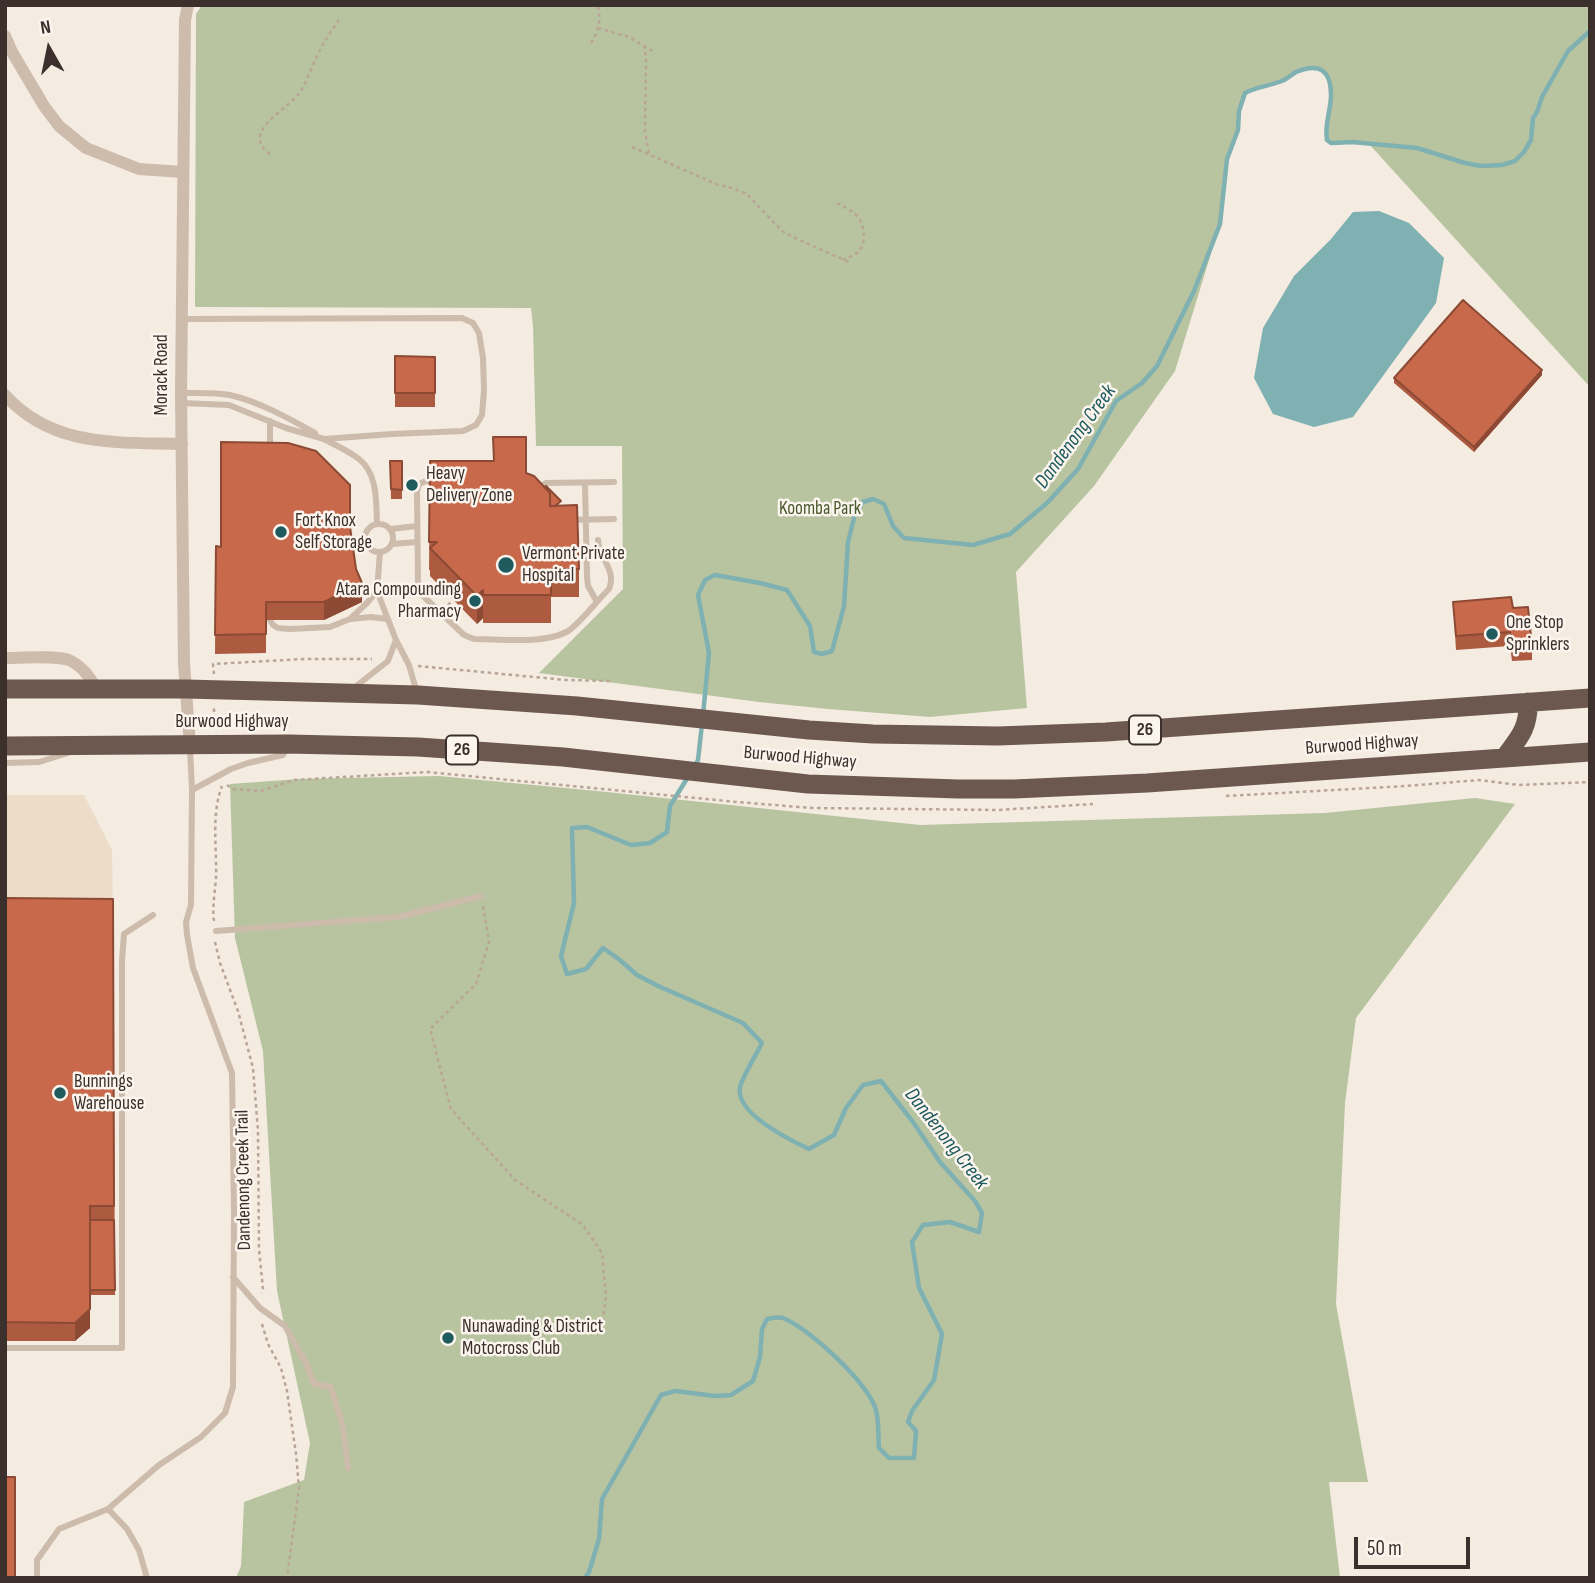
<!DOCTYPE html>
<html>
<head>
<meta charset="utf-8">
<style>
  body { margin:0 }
  #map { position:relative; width:1595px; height:1583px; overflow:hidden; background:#f4ebe1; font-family:"Sofia Sans Condensed",sans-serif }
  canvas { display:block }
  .frame { position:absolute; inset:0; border:7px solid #3b302b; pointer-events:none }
  .north { position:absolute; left:14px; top:14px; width:70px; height:70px; -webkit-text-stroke:5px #fbf5ee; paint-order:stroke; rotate:351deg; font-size:19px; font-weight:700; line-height:28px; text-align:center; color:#3b302b }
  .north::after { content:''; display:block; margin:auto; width:24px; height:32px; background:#3b302b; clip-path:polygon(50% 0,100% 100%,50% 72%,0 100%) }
  .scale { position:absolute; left:1354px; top:1537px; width:116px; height:32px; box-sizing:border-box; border:4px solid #3b302b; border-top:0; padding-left:9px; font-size:21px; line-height:24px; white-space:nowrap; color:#3b302b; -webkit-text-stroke:5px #fbf5ee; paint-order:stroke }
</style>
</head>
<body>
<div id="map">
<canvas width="1595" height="1583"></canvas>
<div class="frame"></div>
<div class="north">N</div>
<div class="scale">50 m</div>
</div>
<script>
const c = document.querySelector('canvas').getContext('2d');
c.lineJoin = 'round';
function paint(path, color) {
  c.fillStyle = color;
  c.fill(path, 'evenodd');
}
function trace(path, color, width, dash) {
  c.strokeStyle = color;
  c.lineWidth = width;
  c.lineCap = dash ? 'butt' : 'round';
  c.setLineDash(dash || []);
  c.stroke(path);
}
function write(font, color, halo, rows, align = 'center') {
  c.font = font + ' "Sofia Sans Condensed",sans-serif';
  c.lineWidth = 5;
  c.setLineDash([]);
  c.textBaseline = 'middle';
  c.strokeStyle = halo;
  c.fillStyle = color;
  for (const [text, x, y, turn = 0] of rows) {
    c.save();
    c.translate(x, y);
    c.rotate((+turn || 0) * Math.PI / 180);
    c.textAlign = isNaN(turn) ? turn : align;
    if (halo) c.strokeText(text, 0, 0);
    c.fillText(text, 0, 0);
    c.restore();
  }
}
paint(new Path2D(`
  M202 5H1590V387L1369 144C1358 143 1335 144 1327 140 1323 116 1336 96 1326 72L1319 68 1297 72 1282 81 1252 89 1245 93 1239 111 1238 130 1227 159 1220 224 1175 371 1094 486 1016 572 1027 708 930 717 828 709 759 702 539 673 623 589 622 446H536L533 326 531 308 195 307 196 14Z
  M439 776 597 791 920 825 1325 813 1475 798 1515 804 1356 1018 1345 1103 1336 1304 1368 1482H1329L1340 1578H236L241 1566 244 1502 304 1480 310 1443 277 1291 263 1051 235 938 230 784 299 779Z`), '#b8c4a0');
paint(new Path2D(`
  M5 795H84L112 850 113 917H5Z`), '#ecdcc8');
paint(new Path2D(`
  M1379 211 1409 223 1444 258 1436 303 1353 417 1314 427 1273 414 1254 378 1263 328 1294 276 1331 239 1353 212Z`), '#7fb0b2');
trace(new Path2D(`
  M703 715 709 653 698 595 705 580 715 575 760 583 787 590 810 626 814 652 822 654 832 651 844 606 848 542 855 514 863 502 873 499 884 504 893 526 904 538 973 545 1010 534 1047 503 1078 469 1116 401 1142 383 1157 366 1194 291 1220 224 1227 159 1238 130 1239 111 1245 93C1256 87 1269 86 1282 81 1287 79 1291 75 1296 72 1320 62 1331 71 1331 95 1331 111 1324 124 1327 140L1331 143 1352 142 1417 148 1465 163 1481 166 1502 165 1515 161 1524 152 1531 140 1533 118 1537 112 1542 97 1568 51 1590 31
  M695 766 698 760 702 724
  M585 1578 589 1572 599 1539 602 1499 661 1395 675 1391 715 1396 731 1395 753 1381 760 1357 762 1329 767 1319C772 1318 779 1317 783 1318 809 1328 868 1383 876 1410 879 1421 878 1436 879 1448L889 1458H914L916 1431 908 1422 912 1411 934 1380 942 1334 919 1288 912 1242 923 1225 950 1222 979 1232 982 1213 975 1201 940 1162 913 1122 881 1081 863 1085 846 1108 834 1135 809 1149C790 1140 735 1113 740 1087 742 1078 757 1053 762 1043L743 1023 658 986 637 975 620 960 603 948 586 969 567 974 561 956 574 903 572 828 587 827 631 845 650 843 667 832 670 806 688 777`), '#7fb0b2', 4.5);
trace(new Path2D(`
  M598 28 629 37 654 52
  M591 43C599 31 601 20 598 5
  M644 45 646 57 645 131 649 153
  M632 147 716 184 732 188 747 194 782 231 795 238 851 263
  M270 154C263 150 259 144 260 136 264 120 286 108 297 96 307 84 311 67 319 52 324 41 332 30 339 20
  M837 203C844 207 851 210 856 215 865 224 867 243 858 252 854 256 848 257 843 260
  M448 605 453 600
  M418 666 566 680 610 681
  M214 674 213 664 304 659H372
  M214 726V705
  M227 785 233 789 261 791 294 780 427 772 737 802 812 808 998 810 1093 804
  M1226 796 1406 786 1479 780 1519 785 1590 782
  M483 906 489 942 476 984 430 1029 451 1109 515 1180 583 1225 602 1253 606 1296 603 1319
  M214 921C212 907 215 892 216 878 217 847 211 815 222 786
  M215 942 220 963 238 1011 253 1068 258 1131 259 1249 263 1289 262 1293
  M262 1324 268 1344 281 1368 287 1391 296 1454 299 1488 287 1578`), '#b9a596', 2.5, [3.5, 3.5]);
trace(new Path2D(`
  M181 319 462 318 473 323 479 333 483 358 484 390 482 415 476 425 463 431 392 434 324 439 286 428 229 405 181 403
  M181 393C197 393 214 392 230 395 260 402 288 418 315 433
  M270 421V449
  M324 439C335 445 349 451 359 459 378 474 376 502 377 524
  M436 481H426L419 484 417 491 418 583 421 594 464 635 474 639C501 639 550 645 571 629 585 617 596 602 609 589 617 569 599 560 598 540
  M585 483 587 577 588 586 597 602
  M538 490 539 487 546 483 614 482
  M570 520 614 519
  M365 538a14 14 0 1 1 28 0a14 14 0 1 1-28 0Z
  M391 529 417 526
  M392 544 417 542
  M380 552 377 591 396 640 409 665 417 693
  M351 618 367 603 377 591
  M270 620 273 625 278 628 290 629 330 627 350 619 371 617 387 619
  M355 687 388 661 396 640
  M5 763 39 762 68 753
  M192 790 231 769 248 763 283 755 286 749
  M216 931 398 917 481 896
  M233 1277 260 1308 285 1326 307 1365 314 1384 331 1387 343 1427 348 1468
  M5 1348H122V961L124 934 153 915
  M108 1509 127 1529 139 1550 147 1578
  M37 1578V1560L59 1529 108 1509 159 1465 201 1437 225 1413 233 1387 234 1211 232 1073 193 968 187 935 186 922 191 905 192 790 190 747`), '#cdbbac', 6);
trace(new Path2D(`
  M188 5 185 20 181 393 184 664 190 745
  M5 36 12 52 44 106 59 126 86 148 139 169 183 172
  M5 395C53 448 117 442 182 444
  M5 658C20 658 59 655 71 661 83 667 90 678 97 689`), '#cdbbac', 12);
trace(new Path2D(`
  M5 689H186L418 695 577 706 809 730 873 734 998 736 1106 732 1590 698
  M5 746 289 744 418 747 563 757 808 784 958 789H1014L1147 783 1590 752
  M1504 758C1519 738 1529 728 1528 702`), '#6c584f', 19);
paint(new Path2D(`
  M395 356 435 357V407H395Z
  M1542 375 1474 452 1394 383V378Z
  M390 461H402V499H391Z
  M430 461 526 473 560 506 579 569V597H551V623H483V618L477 624 430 576V570H429Z
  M350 528 362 602 324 620H266V653L215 654 216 546 221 547Z
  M1453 602 1513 608 1532 646V660L1512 661 1510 646 1456 650Z
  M5 898 113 899 115 1295H90V1224V1328L75 1341H5Z`), '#ac5a40');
paint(new Path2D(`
  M1542 370V375L1474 452V447Z
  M362 583V602L324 620V602Z
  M483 590V618L477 624V596Z
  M90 1224V1328L75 1341V1323Z`), '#8c4a34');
const building = new Path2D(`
  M1463 300 1542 370 1474 447 1394 378Z
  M395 356 435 357V393H395Z
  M493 437H526V473L534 476 550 493V506L577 505 579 569H551V595H483V590L477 596 430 548 437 542H429L430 461H494Z
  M221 442 288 443 316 451 350 485V527L356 569 362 583 324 602H266V634L215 635 216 546 221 547Z
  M390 461H402V490L391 489Z
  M546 486 561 501 555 506H550V493L545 487Z
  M1511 597 1513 608 1528 607 1532 646 1512 647 1510 632 1456 636 1453 602Z
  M5 898 113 899 114 1206H90V1309L75 1323 5 1322Z
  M90 1220H114L115 1290H90Z
  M5 1477H15V1578H5Z`);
paint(building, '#c8694b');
trace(building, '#8c4a34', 2);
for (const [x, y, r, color] of [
  [412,485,7,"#1f5a5e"],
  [281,532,7,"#1f5a5e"],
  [506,565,9,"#1f5a5e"],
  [475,601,7,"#1f5a5e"],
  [1492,634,7,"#1f5a5e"],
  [60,1093,7,"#1f5a5e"],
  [448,1338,7,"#1f5a5e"]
]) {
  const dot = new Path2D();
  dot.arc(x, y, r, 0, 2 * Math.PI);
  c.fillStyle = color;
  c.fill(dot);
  trace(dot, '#fbf5ee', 2.5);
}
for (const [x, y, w] of [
  [1145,730,32],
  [462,750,32]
]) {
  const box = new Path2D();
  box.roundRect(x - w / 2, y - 14.5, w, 29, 5);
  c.fillStyle = '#fbf5ee';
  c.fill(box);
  trace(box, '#3b302b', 2);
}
write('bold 18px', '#3b302b', null, [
  ["26",1145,730],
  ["26",462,750]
]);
write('19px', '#3b302b', '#fbf5ee', [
  ["Morack Road",162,375,-90],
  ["Burwood Highway",232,722],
  ["Burwood Highway",1362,745,-4],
  ["Burwood Highway",800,758,5],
  ["Dandenong Creek Trail",244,1180,-91]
]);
write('19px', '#3b302b', '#fbf5ee', [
  ["Heavy",426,474],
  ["Delivery Zone",426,496],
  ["Fort Knox",295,521],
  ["Self Storage",295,543],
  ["Vermont Private",522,554],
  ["Hospital",522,576],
  ["Atara Compounding",461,590,"right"],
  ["Pharmacy",461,612,"right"],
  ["One Stop",1506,623],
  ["Sprinklers",1506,645],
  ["Bunnings",74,1082],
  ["Warehouse",74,1104],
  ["Nunawading & District",462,1327],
  ["Motocross Club",462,1349]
], 'left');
write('19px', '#4a5a2e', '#fbf5ee', [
  ["Koomba Park",820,509]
]);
write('italic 21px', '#1f5a5e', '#fbf5ee', [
  ["Dandenong Creek",1076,437,-54],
  ["Dandenong Creek",946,1139,52]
]);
</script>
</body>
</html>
